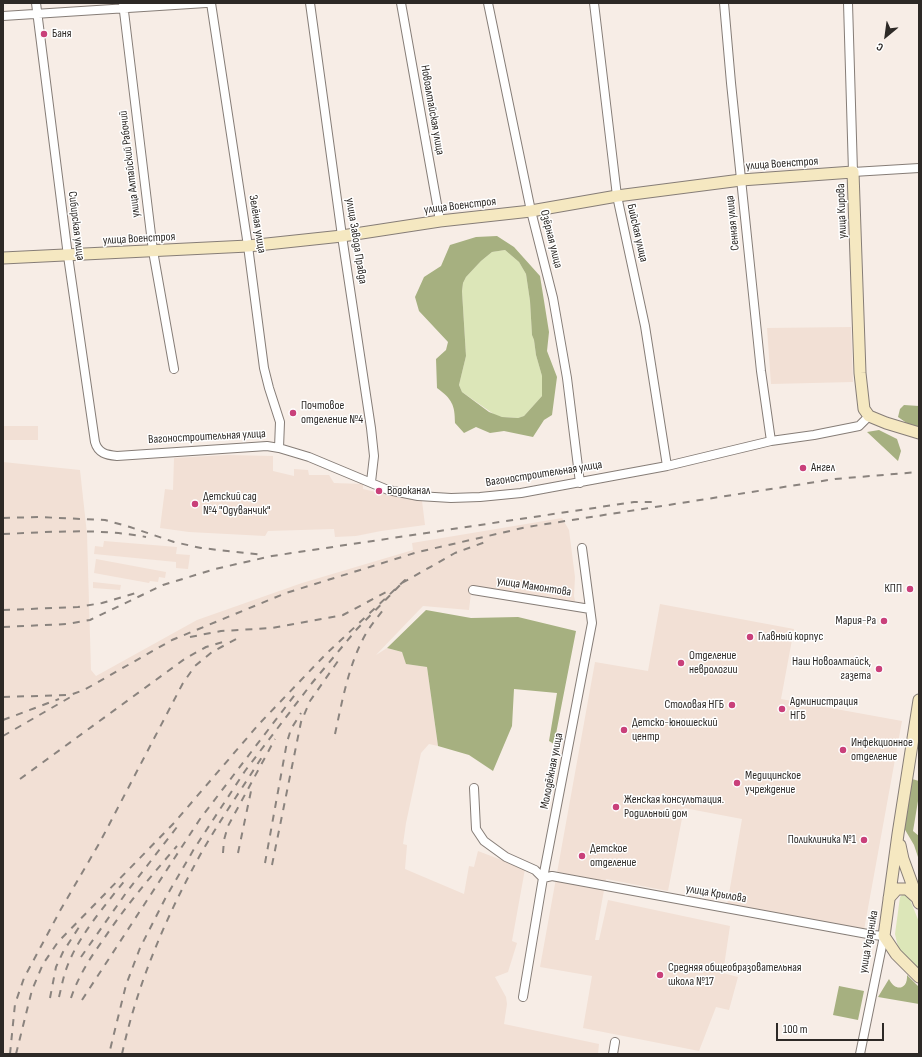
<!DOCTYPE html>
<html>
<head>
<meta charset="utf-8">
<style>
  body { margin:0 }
  #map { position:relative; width:922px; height:1057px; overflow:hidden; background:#f7ede6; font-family:"Sofia Sans Condensed",sans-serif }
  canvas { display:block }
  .frame { position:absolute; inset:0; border:4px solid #2d2926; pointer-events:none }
  .north { position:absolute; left:866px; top:16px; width:40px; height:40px; -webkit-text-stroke:3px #fff; paint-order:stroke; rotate:209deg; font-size:11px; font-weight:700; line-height:16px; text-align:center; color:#2d2926 }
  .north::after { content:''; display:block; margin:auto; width:14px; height:18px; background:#2d2926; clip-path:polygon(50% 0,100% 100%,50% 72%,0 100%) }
  .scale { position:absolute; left:776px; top:1023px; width:108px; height:18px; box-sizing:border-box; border:2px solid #2d2926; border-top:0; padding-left:5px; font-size:12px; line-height:14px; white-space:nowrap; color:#2d2926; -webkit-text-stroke:3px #fff; paint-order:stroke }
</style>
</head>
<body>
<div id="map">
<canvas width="922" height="1057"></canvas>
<div class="frame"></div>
<div class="north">С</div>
<div class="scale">100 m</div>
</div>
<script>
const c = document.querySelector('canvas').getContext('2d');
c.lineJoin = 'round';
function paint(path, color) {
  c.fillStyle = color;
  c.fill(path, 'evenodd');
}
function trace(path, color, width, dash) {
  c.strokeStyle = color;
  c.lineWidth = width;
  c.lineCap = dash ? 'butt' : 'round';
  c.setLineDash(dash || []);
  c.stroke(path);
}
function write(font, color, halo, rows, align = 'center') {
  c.font = font + ' "Sofia Sans Condensed",sans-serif';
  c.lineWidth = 3;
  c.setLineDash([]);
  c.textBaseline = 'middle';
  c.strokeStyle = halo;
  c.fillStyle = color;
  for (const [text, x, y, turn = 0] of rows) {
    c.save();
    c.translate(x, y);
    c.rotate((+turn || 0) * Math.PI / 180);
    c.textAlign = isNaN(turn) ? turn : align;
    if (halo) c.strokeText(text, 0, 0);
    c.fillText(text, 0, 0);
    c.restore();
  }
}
paint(new Path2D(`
  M851 327 853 382 771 384 767 328Z
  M3 426H38V440H3Z
  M228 455 273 456V471L294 476V469L308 470 309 475H329L334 483 363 484V489L388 495 422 501 425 525 381 531 356 536 335 537 334 529 268 531 265 536 189 532 160 528 165 489 173 490 174 458Z
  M3 462 80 470 87 534 91 670 96 676 197 620 302 583 413 550 412 543 562 518 569 530 575 577 574 596 577 610 471 593 469 610 423 606 376 655 387 648 402 652 407 664 427 667 438 746 429 744 421 753 406 823 403 844 407 845 405 869 464 894 469 866 474 867 478 851 525 869 512 941 517 943 508 972 495 977 506 997 507 1004 504 1024 599 1044 598 1054H3Z
  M104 541 177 547 176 554 190 555 188 569 176 568V562L94 554 95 546 103 547Z
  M96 559 166 572 165 578 159 577 158 582 150 581 149 583 94 573Z
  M93 582 121 585 120 590 93 588Z
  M660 604 794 629 781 699 902 721 864 930 727 905 742 819 684 808 668 891 606 879 595 940H599L608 900 730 926 723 973 738 977 729 1010 716 1007 699 1051 583 1028 592 976 540 967 595 662 648 671Z`), '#f2e0d5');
paint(new Path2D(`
  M505 250 519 262 526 274 530 301 532 335 534 340 536 355 542 376V396L524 416 518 418 502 417 495 415 462 392 459 385 466 356 462 291 463 283 466 277 481 261 492 252Z
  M903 894 909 897 919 922V971L900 951 897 943 895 934 900 897Z`), '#dce6b8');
paint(new Path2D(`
  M497 236 514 247 540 276 549 332 547 351 557 377 552 415 544 420 533 437 504 431 490 433 476 427 464 433 455 423C455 405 452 399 437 388L436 359 446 350 448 342 419 311 415 297 424 277 441 266 450 245 476 237ZM505 250 519 262 526 274 530 301 532 335 534 340 536 355 542 376V396L524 416 518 418 502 417 489 412 462 392 459 385 466 356 462 291 463 283 466 277 481 261 492 252Z
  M904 405 919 406V426H911L898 417 900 409Z
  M879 430 897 439 901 451 898 461 867 432Z
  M426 610 471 618 518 617 576 631 554 744 549 741 557 693 514 689 512 726 493 771 469 755 438 746 427 667 406 664 402 652 387 648Z
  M912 779 919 781V795L913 831 919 836V856L918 857 914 845 904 828Z
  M907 975 919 987V1004L878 997 889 979C895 992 908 990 907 975Z
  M839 986 864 991 858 1020 833 1015Z`), '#a6b080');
const street = new Path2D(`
  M36 3 68 256 95 442C98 453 106 455 117 456L267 446 279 448 309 457 388 490 418 496 451 498 480 497 521 493 667 466 771 441 814 435 859 426 869 416
  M123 3 153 251 174 369
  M211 3 248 246 264 368 269 388 280 422 279 448
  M310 3 342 236 371 428 374 456 371 482
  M401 3 440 221
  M488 3 531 211 553 298 567 378 580 483
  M594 3 617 196 645 326 667 466
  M724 3 731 83 761 371 771 441
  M848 3 853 172 919 168
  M3 16 206 3
  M473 590 590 609
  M474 788 476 829 484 841 506 857 535 870 543 878 552 876 873 935 884 936 860 1054
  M523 997 543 878 592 623 582 548
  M613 1054 615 1042`);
const secondary = new Path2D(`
  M3 258 248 246 342 236 440 221 531 211 617 196 741 180 853 172 860 373 864 409 869 416 886 423 919 433
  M919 700 898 834 884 936 896 954 919 977
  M900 845 903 859 919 903
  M889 898 897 889H907L917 898`);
trace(street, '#867d77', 10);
trace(secondary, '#867d77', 13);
trace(street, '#fff', 8);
trace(secondary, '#f5e8c1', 11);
trace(new Path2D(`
  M3 518 38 517 105 520 130 527 174 542 201 548 264 555
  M3 534C51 532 99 528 146 537
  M402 583 455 553 488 541
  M3 610 78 607 102 603 136 593
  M3 627 67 624 90 620 163 585 215 569 272 556 634 502H657
  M190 637 221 631 272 628 343 615 390 590
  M3 697 70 695 84 690 172 640 286 593 418 552 527 527 835 479 919 472
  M3 720 59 699
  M335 734C342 702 348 668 363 639 369 627 378 617 386 606
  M3 736 74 695
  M20 779 186 658 206 647 223 642
  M223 853 224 840 228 826 275 739
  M238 853 251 791
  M265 863 287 742 291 729 301 713
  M272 865 301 722 310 701 338 661
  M81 957 126 893 177 827
  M59 997C62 985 64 973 69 962 81 933 107 903 126 879
  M50 998 56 967 63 952 81 924
  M71 998C78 977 90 958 103 940 125 907 151 876 177 846
  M82 1000 200 819 297 692
  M10 1054 15 1004 24 978 61 909 100 842 183 683 195 666 212 652 240 637
  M16 1054 32 990 43 964 58 942 174 823 259 724 326 654 405 580 357 629 312 683 245 771 194 849 166 897 140 948 126 985 109 1054
  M122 1054C137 985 165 919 199 857 218 823 241 790 262 757`), '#8a837e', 2, [7, 7]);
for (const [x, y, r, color] of [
  [44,34,4,"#c9407a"],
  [293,413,4,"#c9407a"],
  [803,468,4,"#c9407a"],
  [379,491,4,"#c9407a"],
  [195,504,4,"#c9407a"],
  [910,589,4,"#c9407a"],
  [884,621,4,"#c9407a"],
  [750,637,4,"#c9407a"],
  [681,663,4,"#c9407a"],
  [879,669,4,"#c9407a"],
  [732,705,4,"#c9407a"],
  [782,709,4,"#c9407a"],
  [624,730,4,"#c9407a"],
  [843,750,4,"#c9407a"],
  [737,783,4,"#c9407a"],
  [616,807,4,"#c9407a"],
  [864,840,4,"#c9407a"],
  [582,856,4,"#c9407a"],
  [660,975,4,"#c9407a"]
]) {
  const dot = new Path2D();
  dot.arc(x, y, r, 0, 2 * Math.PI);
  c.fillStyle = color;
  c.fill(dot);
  trace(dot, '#fff', 1.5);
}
write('12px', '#2d2926', '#fff', [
  ["Баня",52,34],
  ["Почтовое",301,406],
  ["отделение №4",301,420],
  ["Ангел",811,468],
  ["Водоканал",387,491],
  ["Детский сад",203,497],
  ["№4 \"Одуванчик\"",203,511],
  ["КПП",902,589,"right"],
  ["Мария-Ра",876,621,"right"],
  ["Главный корпус",758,637],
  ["Отделение",689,656],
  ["неврологии",689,670],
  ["Наш Новоалтайск,",871,662,"right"],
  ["газета",871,676,"right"],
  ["Администрация",790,702],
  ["НГБ",790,716],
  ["Столовая НГБ",724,705,"right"],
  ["Детско-юношеский",632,723],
  ["центр",632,737],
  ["Инфекционное",851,743],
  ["отделение",851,757],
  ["Медицинское",745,776],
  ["учреждение",745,790],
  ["Женская консультация.",624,800],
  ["Родильный дом",624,814],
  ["Поликлиника №1",856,840,"right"],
  ["Детское",590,849],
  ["отделение",590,863],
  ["Средняя общеобразовательная",668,968],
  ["школа №17",668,982]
], 'left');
write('12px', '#2d2926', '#fff', [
  ["Новоалтайская улица",432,110,80],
  ["улица Алтайский Рабочий",130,164,-97],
  ["улица Военстроя",782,164,-4],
  ["улица Военстроя",460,206,-7],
  ["улица Кирова",842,211,-92],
  ["Сенная улица",733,223,-96],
  ["Зелёная улица",257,224,81],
  ["Сибирская улица",76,226,83],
  ["Бийская улица",637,233,77],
  ["улица Военстроя",139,239,-3],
  ["Озёрная улица",551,239,76],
  ["улица Завода Правда",356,241,81],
  ["Вагоностроительная улица",207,437,-3],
  ["Вагоностроительная улица",544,474,-9],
  ["улица Мамонтова",534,587,9],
  ["Молодёжная улица",552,771,-79],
  ["улица Крылова",716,894,10],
  ["улица Ударника",869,942,-80]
]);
</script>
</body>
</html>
